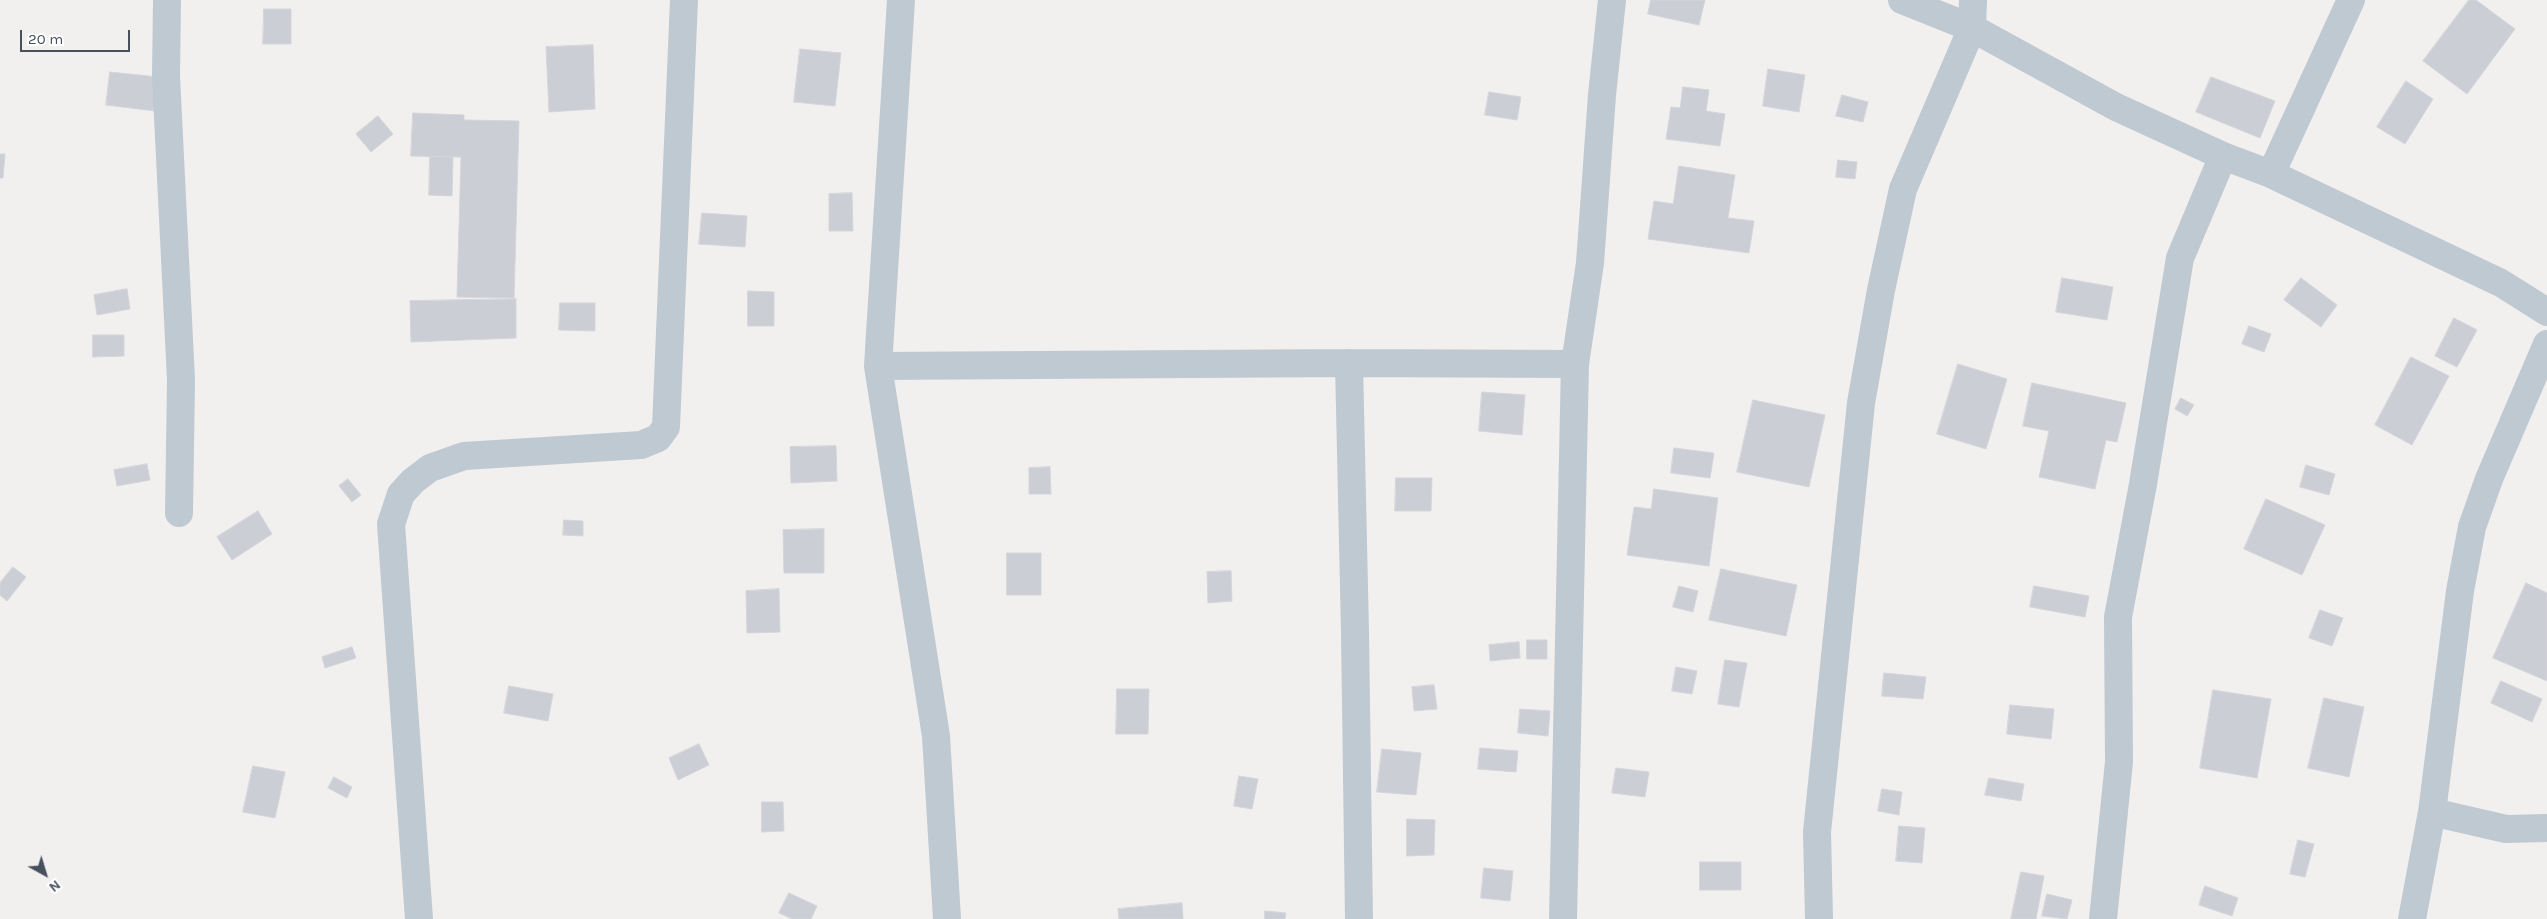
<!DOCTYPE html>
<html>
<head>
<meta charset="utf-8">
<style>
  body { margin:0 }
  #map { position:relative; width:2547px; height:919px; overflow:hidden; background:#f2efef; font-family:Karla,sans-serif }
  canvas { display:block }
  .north { position:absolute; left:20px; top:849px; width:50px; height:50px; -webkit-text-stroke:4px #fff; paint-order:stroke; rotate:141deg; font-size:14px; font-weight:700; line-height:20px; text-align:center; color:#46515d }
  .north::after { content:''; display:block; margin:auto; width:18px; height:22px; background:#46515d; clip-path:polygon(50% 0,100% 100%,50% 72%,0 100%) }
  .scale { position:absolute; left:20px; top:30px; width:110px; height:22px; box-sizing:border-box; border:2px solid #46515d; border-top:0; padding-left:6px; font-size:15px; line-height:18px; white-space:nowrap; color:#46515d; -webkit-text-stroke:4px #fff; paint-order:stroke }
</style>
</head>
<body>
<div id="map">
<canvas width="2547" height="919"></canvas>
<div class="north">N</div>
<div class="scale">20 m</div>
</div>
<script>
const c = document.querySelector('canvas').getContext('2d');
c.lineJoin = 'round';
function paint(path, color) {
  c.fillStyle = color;
  c.fill(path, 'evenodd');
}
function trace(path, color, width, dash) {
  c.strokeStyle = color;
  c.lineWidth = width;
  c.lineCap = dash ? 'butt' : 'round';
  c.setLineDash(dash || []);
  c.stroke(path);
}
const building = new Path2D(`
  M1651 0H1705L1699 25 1648 14Z
  M2469 0H2476L2515 29 2467 94 2423 61Z
  M264 9H291V44H263Z
  M593 45 595 109 549 112 546 47Z
  M800 49 841 53 835 106 794 102Z
  M1768 69 1805 75 1799 112 1763 106Z
  M110 72 158 77 155 111 106 105Z
  M2211 77 2275 101 2260 138 2196 112Z
  M2406 81 2433 99 2405 144 2377 127Z
  M1683 87 1709 90 1706 111 1725 114 1720 146 1666 139 1671 107 1680 108Z
  M1489 92 1521 97 1517 120 1485 115Z
  M1842 95 1868 102 1863 122 1836 116Z
  M413 113 464 115V120L519 121 514 298 457 297 461 157 411 156Z
  M378 116 393 134 371 152 356 134Z
  M0 154H5L3 178H0Z
  M430 156 453 157 452 196 429 195Z
  M1838 160 1857 162 1855 179 1836 177Z
  M1679 166 1735 175 1728 218 1754 221 1749 253 1648 239 1654 201 1673 204Z
  M852 193 853 231H829V194Z
  M702 213 747 216 745 247 699 244Z
  M2062 278 2113 287 2107 320 2056 312Z
  M2301 278 2337 305 2321 327 2284 300Z
  M127 289 130 309 97 315 94 295Z
  M748 291 774 292V326H748Z
  M516 299V338L411 342 410 301Z
  M560 303H595V331L559 330Z
  M2454 318 2477 330 2457 367 2435 356Z
  M2249 326 2271 334 2264 352 2242 344Z
  M93 335H124V356L93 357Z
  M2411 357 2449 376 2412 445 2375 425Z
  M1958 364 2007 379 1986 449 1937 434Z
  M2032 383 2126 403 2117 442 2106 440 2095 489 2039 477 2049 431 2023 426Z
  M1482 392 1525 395 1522 435 1479 431Z
  M2181 398 2194 405 2187 416 2175 409Z
  M1753 400 1825 415 1809 487 1737 472Z
  M836 446 837 481 791 483 790 447Z
  M1674 448 1714 453 1710 478 1671 473Z
  M147 464 150 480 117 486 114 470Z
  M2306 465 2335 474 2329 495 2300 487Z
  M1050 467 1051 494H1029V468Z
  M1396 478H1432L1431 511H1395Z
  M348 479 361 495 352 502 339 486Z
  M1654 489 1718 498 1709 566 1627 555 1634 507 1651 509Z
  M2266 499 2325 525 2302 575 2244 549Z
  M258 511 272 534 232 560 217 537Z
  M564 520 583 521V536L563 535Z
  M824 529V573H784L783 530Z
  M1007 553H1041V595H1007Z
  M13 567 26 577 7 601 0 595V583Z
  M1721 569 1797 585 1786 636 1709 620Z
  M1231 571 1232 601 1208 603 1207 572Z
  M2526 583 2547 593V681L2493 658Z
  M1679 586 1698 591 1693 612 1673 607Z
  M2034 586 2089 596 2085 617 2030 607Z
  M779 589 780 632 747 633 746 591Z
  M2320 610 2343 618 2332 646 2309 638Z
  M1527 640H1547V659H1527Z
  M1519 642 1520 658 1490 661 1489 645Z
  M352 647 356 658 325 668 322 657Z
  M1725 660 1747 663 1739 707 1718 704Z
  M1676 667 1697 671 1692 694 1672 691Z
  M1884 673 1926 677 1923 699 1882 696Z
  M2501 681 2542 699 2532 722 2491 703Z
  M1434 685 1437 709 1414 711 1412 687Z
  M509 686 553 694 548 721 504 713Z
  M1117 689H1149L1148 734H1116Z
  M2213 690 2271 699 2257 778 2200 768Z
  M2324 698 2364 707 2349 777 2308 768Z
  M2010 705 2054 709 2051 739 2007 734Z
  M1520 709 1550 711 1548 736 1518 733Z
  M699 744 709 765 678 780 669 758Z
  M1480 748 1518 751 1516 772 1478 769Z
  M1382 749 1421 753 1416 795 1377 792Z
  M253 766 285 772 275 818 243 812Z
  M1616 768 1649 772 1645 797 1612 793Z
  M1239 776 1258 779 1252 809 1234 806Z
  M334 777 352 787 347 798 328 788Z
  M1989 778 2024 784 2021 801 1985 795Z
  M1882 789 1902 792 1899 815 1878 811Z
  M762 802H783L784 831 762 832Z
  M1407 819 1435 820 1434 855 1407 856Z
  M1899 826 1925 828 1922 863 1896 861Z
  M2298 840 2314 844 2305 877 2290 874Z
  M1700 862H1741V890H1700Z
  M1484 868 1513 871 1510 901 1481 898Z
  M2021 872 2044 876 2036 919H2011Z
  M2205 886 2238 898 2232 916 2199 905Z
  M789 893 817 906 811 919H792L779 913Z
  M2047 894 2072 900 2067 919 2042 916Z
  M1182 903 1183 919H1119L1118 909Z
  M1265 911 1286 913 1285 919H1265Z`);
paint(building, '#cbced4');
trace(building, '#d3d5db', 1);
trace(new Path2D(`
  M167 0 166 76 181 380 179 513
  M901 0 878 366 936 736 947 919
  M1902 0 1972 28 2116 107 2223 156 2271 174 2501 283 2547 312
  M2271 174 2351 0
  M1349 363 1355 632 1359 919
  M878 366 1349 363 1575 364
  M2432 812 2506 829 2547 828
  M419 919 391 524 401 494 413 481 430 468 464 456 641 445 658 438 666 427 684 0
  M1563 919 1575 364 1590 263 1602 95 1612 0
  M1819 919 1817 832 1861 403 1881 290 1903 189 1972 28 1973 0
  M2103 919 2119 762 2118 617 2143 484 2180 258 2223 156
  M2412 919 2432 812 2460 591 2472 527 2489 479 2547 344`), '#bfc9d1', 28);
</script>
</body>
</html>
